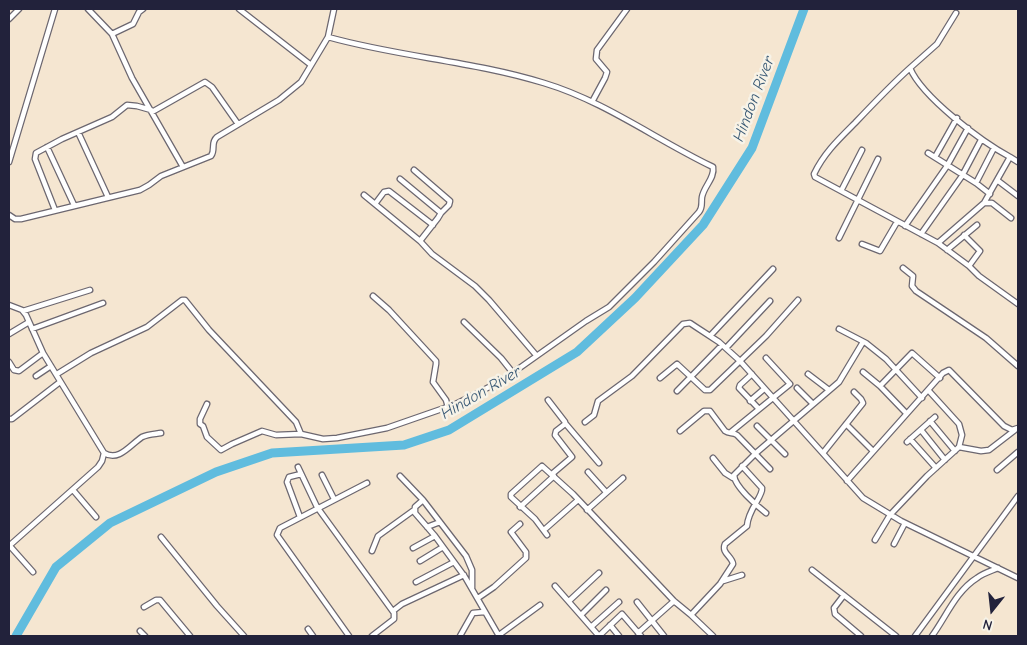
<!DOCTYPE html>
<html>
<head>
<meta charset="utf-8">
<style>
  body { margin:0 }
  #map { position:relative; width:1027px; height:645px; overflow:hidden; background:#f5e6d1; font-family:"Comic Neue",sans-serif }
  canvas { display:block }
  .frame { position:absolute; inset:0; border:10px solid #22223b; pointer-events:none }
  .north { position:absolute; left:967px; top:585px; width:50px; height:50px; -webkit-text-stroke:4px #f7f3e8; paint-order:stroke; rotate:196deg; font-size:14px; font-weight:700; line-height:20px; text-align:center; color:#22223b }
  .north::after { content:''; display:block; margin:auto; width:18px; height:22px; background:#22223b; clip-path:polygon(50% 0,100% 100%,50% 72%,0 100%) }
</style>
</head>
<body>
<div id="map">
<canvas width="1027" height="645"></canvas>
<div class="frame"></div>
<div class="north">N</div>
</div>
<script>
const c = document.querySelector('canvas').getContext('2d');
c.lineJoin = 'round';
function trace(path, color, width, dash) {
  c.strokeStyle = color;
  c.lineWidth = width;
  c.lineCap = dash ? 'butt' : 'round';
  c.setLineDash(dash || []);
  c.stroke(path);
}
function write(font, color, halo, rows, align = 'center') {
  c.font = font + ' "Comic Neue",sans-serif';
  c.lineWidth = 5;
  c.setLineDash([]);
  c.textBaseline = 'middle';
  c.strokeStyle = halo;
  c.fillStyle = color;
  for (const [text, x, y, turn = 0] of rows) {
    c.save();
    c.translate(x, y);
    c.rotate((+turn || 0) * Math.PI / 180);
    c.textAlign = isNaN(turn) ? turn : align;
    if (halo) c.strokeText(text, 0, 0);
    c.fillText(text, 0, 0);
    c.restore();
  }
}
trace(new Path2D(`
  M16 636 56 567 110 523 216 472 272 453 404 445 449 430 577 352 635 298 703 225 752 148 804 9`), '#60bcde', 9);
const minor = new Path2D(`
  M88 9 112 34 132 78 183 167
  M239 9 311 65
  M956 13 937 44 910 68C922 97 982 142 1010 157L984 203
  M9 19 19 9
  M112 34 133 24 139 12 143 9
  M910 68C891 85 873 104 855 123 839 139 824 153 814 174L815 177 938 243 969 266 979 276 1018 304
  M592 102 605 78 607 72 596 59 597 50 627 9
  M152 112 205 82 212 87 238 124
  M78 132 108 197
  M47 147 74 205
  M928 153 976 183 990 194
  M935 157 957 118
  M1010 157 1018 162
  M9 162 55 9
  M414 170 450 201 449 205 441 213
  M400 179 441 213 438 218 420 241
  M997 180 1018 196
  M976 183 994 148
  M841 191 862 150
  M364 195 420 241 432 254 475 286 489 300 536 355
  M375 204 384 192 389 191 433 225
  M55 210 35 159 36 153 62 139 112 117 127 105 137 106 151 110
  M9 215 15 219H21L140 190 149 185 161 176 211 156C216 149 210 143 217 137L279 100 301 82 328 37
  M905 226 947 166 968 128
  M921 234 962 176 981 140
  M964 235 980 251 969 266
  M839 238 878 159
  M938 243 984 203H992L1011 218
  M862 244 880 251 897 222
  M947 250 977 225
  M903 268 913 276 912 286 916 291 986 338 1018 366
  M373 296 389 310 436 361V364L433 382 446 400 448 407
  M9 305 22 310 26 315 43 353 104 453C119 462 130 445 142 437 148 434 155 434 161 433
  M23 311 90 290
  M464 322 501 358 513 373
  M32 329 103 303
  M839 329 866 343 886 359 922 398
  M9 334 29 322
  M710 336 773 269
  M726 348 770 301
  M9 362 14 370 19 371 43 353
  M863 372 880 386 906 413
  M57 374 91 353 147 327 182 300H185L209 330 296 422 301 434
  M752 374 740 385 739 388 759 409
  M808 374 829 390
  M36 376 51 366
  M660 378 677 364 705 390H710L766 336 798 300
  M880 386 912 353 940 378
  M797 388 813 404
  M677 391 722 345
  M548 400 565 422V424L556 431 555 435 572 457 552 474
  M750 401 764 389
  M207 404 200 419V424L203 426 207 437 221 450 232 444 262 431 276 435 301 434 323 439 337 438 387 428 456 404 476 394 504 379 586 321 609 307 654 262 699 212C703 207 701 203 702 197 704 186 715 178 713 167L711 166C655 139 604 101 544 83 473 61 399 57 328 37L334 9
  M9 419H12L60 382
  M930 421 955 451
  M585 422 594 415 598 401 632 376 683 324 690 323 696 327 719 342 740 361 863 498 901 521 1018 578
  M565 423 599 463
  M846 424 873 451
  M757 426 785 454
  M921 430 945 460
  M680 431 704 411H710L725 431C729 434 733 432 737 435L770 469
  M731 432 790 384 766 358
  M910 439 936 468
  M907 442 935 417
  M959 447 981 451 989 450 1015 430
  M823 453 863 403 861 399 854 392
  M713 458 725 473 733 478
  M298 467 317 507 394 613V619L372 636
  M997 470 1018 452
  M588 472 606 492
  M322 475 334 499
  M400 476 423 500 466 556 472 570V588
  M847 481 943 373 949 370 1004 426 1012 430 1018 428
  M73 490 96 517
  M423 500 415 507V513L435 536 465 577 499 636
  M520 507 554 476
  M587 510 623 478
  M766 513C757 506 734 486 734 475L756 453 839 382 863 342
  M300 517 287 482 289 477 301 474
  M427 527 440 522
  M544 530 578 500
  M547 535 535 519 511 497V494L542 466 573 494 674 601 691 615 713 636
  M161 537 217 606 244 636
  M875 540 890 515 927 476 959 447 962 435 959 424 929 391
  M894 544 905 523
  M9 545 33 572
  M9 546 98 467 102 461 104 453
  M413 548 435 536
  M372 551 378 536 414 510
  M420 561 443 547
  M812 570 896 636
  M723 581 742 575
  M416 582 454 562
  M555 586 599 636
  M844 595 834 608 835 614 861 636
  M478 598 494 587 526 558V552L511 532 520 524
  M569 601 599 573
  M637 602 664 636
  M144 607 156 600H160L190 636
  M393 611 402 604 464 575
  M581 615 606 590
  M691 615 720 584 733 564C732 556 721 553 725 544L747 526C748 509 763 497 762 488L742 466
  M610 625 619 636
  M591 627 619 602
  M308 629 313 636
  M140 631 145 636
  M638 633 674 601
  M499 635 540 605
  M349 636 277 535 280 528 367 483
  M460 636 473 613 484 612
  M599 636 622 614 641 636
  M915 636 1018 496
  M932 636C946 617 956 591 977 578 983 573 991 571 998 568`);
trace(minor, '#6c6770', 7);
trace(minor, '#fff', 4.5);
write('italic 16px', '#385874', '#f7f3e8', [
  ["Hindon River",754,99,-69],
  ["Hindon River",481,393,-30]
]);
</script>
</body>
</html>
